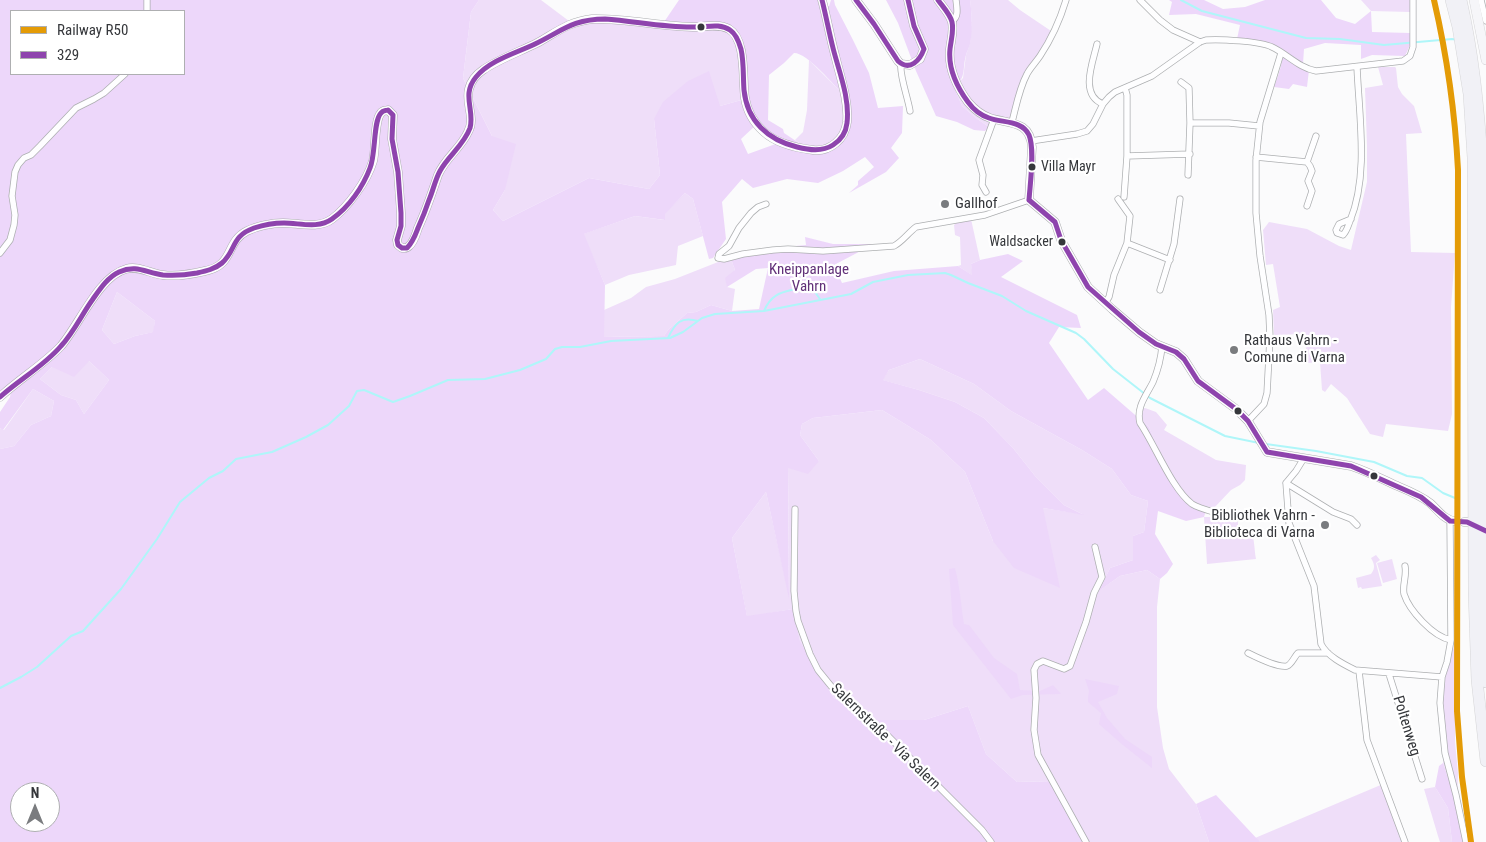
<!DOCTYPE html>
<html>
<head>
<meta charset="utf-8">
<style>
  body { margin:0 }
  #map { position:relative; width:1486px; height:842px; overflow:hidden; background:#fbfbfc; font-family:"Roboto Condensed",sans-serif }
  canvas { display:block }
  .legend { position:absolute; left:10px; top:10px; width:175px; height:65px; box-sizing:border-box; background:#fff; border:1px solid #aeafb1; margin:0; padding:6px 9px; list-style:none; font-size:15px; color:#35373b }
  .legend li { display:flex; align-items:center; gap:10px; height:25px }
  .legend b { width:25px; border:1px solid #aeafb1 }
  .north { position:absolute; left:10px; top:782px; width:50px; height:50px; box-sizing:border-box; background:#fff; border:1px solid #aeafb1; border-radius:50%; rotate:0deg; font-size:14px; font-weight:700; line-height:20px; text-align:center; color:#35373b }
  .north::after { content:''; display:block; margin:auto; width:18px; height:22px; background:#7a7c7f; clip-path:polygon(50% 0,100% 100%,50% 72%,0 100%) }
</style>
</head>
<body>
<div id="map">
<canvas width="1486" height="842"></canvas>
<ul class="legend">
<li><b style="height:6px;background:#e49b06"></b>Railway R50</li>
<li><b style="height:6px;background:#8e44ad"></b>329</li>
</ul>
<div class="north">N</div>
</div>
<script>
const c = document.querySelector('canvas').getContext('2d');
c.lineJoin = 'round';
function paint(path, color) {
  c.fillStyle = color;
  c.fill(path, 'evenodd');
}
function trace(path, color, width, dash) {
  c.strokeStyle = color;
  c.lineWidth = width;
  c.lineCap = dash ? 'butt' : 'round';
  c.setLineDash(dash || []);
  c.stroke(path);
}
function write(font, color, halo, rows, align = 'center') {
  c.font = font + ' "Roboto Condensed",sans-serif';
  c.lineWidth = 4.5;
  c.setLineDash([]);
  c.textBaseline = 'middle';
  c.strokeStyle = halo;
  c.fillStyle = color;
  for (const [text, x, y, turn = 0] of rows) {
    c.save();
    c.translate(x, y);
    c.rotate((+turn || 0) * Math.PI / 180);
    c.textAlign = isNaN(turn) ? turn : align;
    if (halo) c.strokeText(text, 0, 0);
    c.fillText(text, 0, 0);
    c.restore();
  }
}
paint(new Path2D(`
  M479 0H541L569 21 593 15 664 22 715 23 738 41 745 99 720 106 654 119 660 175 649 189 589 178 503 221 493 210 505 190 492 136 463 78 471 12Z
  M970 0H1008L1020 10 1054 33 1027 75 1012 122 995 119 989 127 976 118 962 106 954 87 963 78 966 55 970 43 972 20Z
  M1361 0H1410V12L1371 11Z
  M809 60 845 96 847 114 836 144 808 149 795 140 803 132 807 110Z
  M1378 67H1395L1396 68 1398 87 1402 94 1414 106 1422 133 1406 134 1411 252 1455 253 1451 307 1452 414 1448 431 1386 424 1383 437 1370 434 1347 398 1331 384 1325 392 1322 390 1320 362 1307 363 1305 334 1274 335 1273 310 1280 307 1273 264 1266 265 1263 230 1269 222 1307 229 1339 246 1351 250 1367 182V146L1365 88 1383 85Z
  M685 193 693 199 703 236 678 246 676 265 629 275 605 285 583 234 635 216 664 220V214Z
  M971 219 980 260 971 264 973 276 958 266 961 265 960 237 955 235 954 225 957 222Z
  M731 259 735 270 727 287 735 289 732 311 711 305 696 312 687 313 668 330 664 336 604 337V310L631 298 646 287 675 279 718 262Z
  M117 292 155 321 154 332 135 336 114 344 102 330Z
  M920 359 974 384 1011 411 1082 450 1112 469 1131 495 1148 501 1144 532 1133 536V560L1110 568 1100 590 1120 576 1147 570 1160 579 1157 607V707L1163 748 1169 769 1196 804 1209 842H1089L1056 781 1017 782 986 754 968 706 924 720H873L834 698 800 641 793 609 747 617 732 538 766 492 789 596 788 468 819 461 800 435 802 424 813 418 882 410 931 440 965 472 993 541 1043 508 1082 514 1064 505 1036 477 1013 448 984 418 955 402 919 390 882 380 889 370Z
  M89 361 109 380 84 414 76 400 61 395 40 379 52 367Z
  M33 389 54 401 51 416 31 425 14 446 0 449V428L4 430Z
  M1145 408 1156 412 1167 425 1164 430 1216 460 1246 465 1245 480 1240 485 1231 490 1214 508 1188 502 1161 456 1149 427 1141 420 1142 409Z
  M1204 517H1223L1229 521H1238V528L1250 529C1255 538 1254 549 1256 559L1207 564Z
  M1376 555 1380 560 1376 563 1382 586 1362 589 1361 587 1358 588 1356 578 1371 574C1376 568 1374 563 1371 558Z
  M1392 559 1397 579 1383 583 1377 563Z
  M1455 641V742L1458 773 1457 804 1443 763 1445 753 1442 731V677L1450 662Z
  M1383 784 1405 842H1259L1255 838Z
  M1435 787 1448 808 1452 842H1440L1438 836 1424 789Z`), '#efdef9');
paint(new Path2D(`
  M0 0H479L471 12 463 78 492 136 516 144 505 190 493 210 503 221 589 178 649 189 660 175 654 119 663 102 688 81 709 71 720 106 745 99 741 55 731 31 692 24 664 22 679 0H822L823 5 829 6 831 0H834L835 5 853 40 869 73 878 108 903 106 902 133 891 148 899 158 886 172 849 193 858 185V181L874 167 865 157 843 171 818 183 787 179 753 188 742 179 722 202 726 239 713 258 709 259 693 199 685 193 665 214V220L635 216 584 234 605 285 604 337 664 336 668 330 687 313 696 312 711 305 732 311 759 309 768 268 756 269 727 287 725 278 735 270 731 259 762 249 806 245 805 237 833 244H874L834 265 842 283 894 271 958 266 972 275 971 264 980 260 1008 254 1023 261 1001 277 1077 315 1081 328 1059 327 1049 343 1088 400 1104 388 1149 427 1161 456 1187 502 1207 507 1204 517 1186 521 1158 511 1155 534 1173 564 1167 573 1160 579 1147 570 1120 576 1099 591 1110 568 1133 560V536L1144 532 1148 501 1131 495 1112 469 1082 450 1011 411 974 384 920 359 889 370 883 380 919 390 955 402 984 418 1013 448 1036 477 1064 505 1084 515 1043 508 1060 588 1014 568 993 541 965 472 931 440 882 410 813 418 802 424 800 435 819 461 808 474 788 468 789 599 766 492 732 538 747 616 793 609 800 641 834 698 873 720H924L968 706 986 754 1017 782 1056 781 1089 842H0V449L14 446 31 425 51 416 54 401 33 389 3 430 0 428V412L10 397 12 386 0 397ZM11 11H184V74H11ZM794 53C808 53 834 86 845 96V130L826 149H808L784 133 783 129 768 120 769 75 784 63ZM756 125 781 142 748 154 741 139ZM117 292 155 321 153 332 135 336 114 344 102 330ZM89 361 109 380 84 414 76 400 61 395 40 379 52 367 74 377ZM20 792H50V822H20Z
  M886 0H970C972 14 973 29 970 44 969 48 967 51 966 55 962 69 967 77 954 87L962 106 976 118 989 127 985 131 974 130 957 122 936 116 916 71 898 23Z
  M1169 0H1204L1223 9 1245 7 1265 0H1321L1336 18 1355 24 1371 11 1372 32 1410 33V45L1405 56 1372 55 1361 59V45L1325 43 1304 49 1303 64 1309 70 1307 87 1293 84 1289 89 1274 87C1277 78 1281 69 1282 60 1286 39 1251 40 1237 39L1240 25 1196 14 1169 15 1172 2Z
  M955 568C960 587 961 605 964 624L969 625 994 658 1017 674 1020 690 1040 691 1053 685 1061 694 1023 695 1011 699 953 625 949 569Z
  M1085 679 1119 686 1117 694 1098 702 1107 718 1125 739 1152 757V768L1123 745 1099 724 1101 713 1088 702V697L1089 691Z
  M1443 763 1457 804 1464 842H1452L1448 808 1435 787 1439 766Z
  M1216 795 1260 842H1209L1196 804Z`), '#edd7fa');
trace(new Path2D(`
  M1181 0 1202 11 1306 38 1340 39 1384 45 1452 39 1457 40
  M818 284 820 285 815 292 820 299
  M812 285 813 287
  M764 311C774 287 790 294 810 284
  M668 338C675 323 681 316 698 321
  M1266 444 1316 451 1374 462 1407 476 1422 478 1443 493 1455 498
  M0 688 21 677 37 667 71 636 83 631 121 589 157 539 180 502 209 478 223 471 236 459 272 452 306 437 328 425 349 406 357 391 364 390 393 402 410 396 448 380 485 379 520 370 546 359 555 349 562 347H580L611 341 670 338 683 332 702 318 715 314 764 311 851 294 873 282 908 275 945 273 951 275 968 283 1002 296 1026 311 1076 333 1084 339 1113 369 1150 398 1225 436 1259 443`), '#aff6f9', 2);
const minor = new Path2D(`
  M1140 0 1160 20 1173 30 1200 42
  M1481 0 1486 21
  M147 11V0
  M952 21C959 17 957 8 956 0
  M1097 44C1093 62 1079 95 1103 104
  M901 64C899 74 908 98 910 111
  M1181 82 1189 88 1190 123 1188 175
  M1012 122C1016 107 1019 89 1027 74 1030 68 1036 62 1040 56 1052 38 1060 20 1066 0
  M1190 123H1229L1259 126
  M1031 141 1077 134 1087 131 1093 124 1103 104 1109 97 1115 92 1152 76 1200 42 1206 40C1220 39 1260 41 1272 47 1287 54 1299 68 1316 71L1403 61 1410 56 1413 47V0
  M1127 156 1190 154
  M1256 157 1307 162 1316 136
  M986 192 982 185 983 175 979 160 994 119
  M1124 197 1127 156V95L1125 88
  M1118 199 1130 216 1127 243 1170 260
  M766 204 758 207 751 213 739 228 729 246 719 254 718 258 724 259 743 254 773 250 788 249 823 251 894 246C903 241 908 233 916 227L985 215 1029 200
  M1307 206 1312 191 1308 181 1312 171 1310 166 1307 162
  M1351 219 1339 224 1336 230 1337 233 1343 235C1347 231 1348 226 1350 221 1369 175 1359 116 1357 67
  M0 253 10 240 14 225 15 215 12 196 15 172 18 165 24 158 31 155 40 146 76 108 94 99 104 93 125 74
  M1160 290 1174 244 1180 199
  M1105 303 1109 297 1114 275 1127 243
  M1162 346C1161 359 1158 370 1153 382 1146 396 1136 407 1140 423 1155 445 1172 489 1192 504 1200 509 1230 517 1239 518
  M1248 421 1264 404 1267 393 1270 337 1269 315 1260 256 1256 213V160L1260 122 1281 53
  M1286 483 1289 523 1314 586 1321 644C1327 656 1343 664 1355 670L1442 677
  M1286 483 1333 512 1351 519 1357 525
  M1286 483 1296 471 1304 458
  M795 509 794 591 796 611 798 621 810 654 818 670 831 686 885 733 982 830 991 842
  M1450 521 1451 640 1447 662 1442 677 1440 703 1445 753 1456 795 1466 842
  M1405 566C1407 577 1402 585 1404 594 1409 610 1433 637 1451 640
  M1248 653C1256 657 1278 668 1287 666 1292 664 1294 657 1298 653H1328
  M1359 671 1367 740 1405 842
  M1389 674 1422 779
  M1086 842 1038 755 1034 730 1036 698 1034 670 1037 664 1043 661 1064 669 1070 666 1086 622 1094 593 1102 577 1095 547`);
const tertiary = new Path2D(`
  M856 0 874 24 898 61 901 64 910 65 920 59 924 49 914 26 908 0
  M938 0C943 7 950 14 952 22 954 31 951 40 950 49 948 68 957 87 968 102 974 109 981 115 990 118 1009 124 1030 120 1032 147L1029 200 1055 222 1061 240 1088 287 1112 309 1139 332 1156 344 1176 352 1184 359 1198 381 1236 409 1248 421 1267 452 1351 466C1366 471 1380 478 1395 485 1407 490 1420 495 1430 503 1438 510 1444 520 1455 521
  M0 397C19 379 43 365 61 346 79 325 99 276 126 269 138 265 151 274 163 275 176 277 192 274 205 271 235 265 225 242 247 231 257 226 272 223 283 223 298 223 319 229 332 219 348 207 367 181 373 161 376 150 374 120 381 113 383 110 385 111 388 110L393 115 392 139 398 172 401 213V226L397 240 398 245 402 248C406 248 406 249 409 246 414 242 416 234 418 228 426 211 432 193 438 175 445 158 461 148 468 132 476 118 465 104 469 89 471 81 477 74 483 70 497 60 521 51 537 43 548 37 558 30 569 25 576 22 584 20 592 19 627 18 662 27 697 27 707 26 720 24 729 29 747 40 742 80 745 98 747 111 754 123 764 132 776 143 797 148 813 150 830 152 845 139 847 122 849 101 840 76 835 55 830 37 827 18 822 0
  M1464 522H1467`);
const primary = new Path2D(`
  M1474 0 1486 60`);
const motorway = new Path2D(`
  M1451 0 1458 27 1469 94 1473 158 1474 592 1477 680 1486 761
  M1461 0C1473 52 1478 104 1482 158V591L1486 682`);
trace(minor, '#adafb1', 7);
trace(tertiary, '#adafb1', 9);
trace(primary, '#d5d5d7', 10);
trace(motorway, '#d5d5d7', 12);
trace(minor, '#fefeff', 5.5);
trace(tertiary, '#fefeff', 8);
trace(primary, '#f6f6f9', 9);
trace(motorway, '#f1f1f6', 11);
trace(new Path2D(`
  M856 0 874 24 898 61C910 72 920 60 924 49L914 26 908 0
  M938 0C943 7 950 14 952 22 954 31 951 40 950 49 948 68 957 87 968 102 973 109 980 115 989 118 1002 123 1022 120 1029 135 1035 149 1030 185 1029 200
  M1029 200 1055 222 1061 240 1088 287 1139 332 1156 344 1176 352 1184 359 1198 381 1236 409 1248 421 1267 452 1351 466 1421 497 1450 521 1467 522 1486 531
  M0 397C20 379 44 366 61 346 74 332 82 314 93 299 100 289 108 277 119 272 137 264 146 273 163 275 175 276 186 275 197 273 206 271 215 269 222 263 236 251 231 236 254 228 263 225 274 223 284 223 300 223 318 229 332 219 349 207 363 187 370 168 376 154 373 121 381 113 383 110 385 111 388 110L393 115 392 139 398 172 401 213V226L397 240 398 245 402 248H407C413 242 415 236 418 228 422 219 426 209 429 200 433 191 435 180 440 171 448 156 464 145 470 128 475 110 461 95 476 77 490 60 516 53 535 44 562 31 573 19 605 19 635 21 666 28 696 27 707 27 720 23 730 30 736 34 739 42 741 49 744 62 743 77 744 90 747 121 768 140 797 147 809 150 822 152 833 145 841 140 846 132 847 123 850 98 839 72 833 48 829 32 826 16 822 0`), '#8e44ad', 5);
trace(new Path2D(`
  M1434 0C1447 56 1455 112 1458 170L1457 711 1462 777 1471 842`), '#e49b06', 6);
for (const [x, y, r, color] of [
  [701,27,4.5,"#35373b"],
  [1032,167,4.5,"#35373b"],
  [945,204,5,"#7a7c7f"],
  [1062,242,4.5,"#35373b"],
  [1234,350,5,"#7a7c7f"],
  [1238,411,4.5,"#35373b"],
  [1374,476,4.5,"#35373b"],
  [1325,525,5,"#7a7c7f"]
]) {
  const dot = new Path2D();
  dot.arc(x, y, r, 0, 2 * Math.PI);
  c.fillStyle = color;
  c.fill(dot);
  trace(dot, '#fff', 2);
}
write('14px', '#35373b', '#fff', [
  ["Villa Mayr",1041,167],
  ["Waldsacker",1053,242,"right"]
], 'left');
write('15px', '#35373b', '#fff', [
  ["Gallhof",955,204],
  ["Rathaus Vahrn -",1244,341],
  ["Comune di Varna",1244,358],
  ["Bibliothek Vahrn -",1315,516,"right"],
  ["Biblioteca di Varna",1315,533,"right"]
], 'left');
write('15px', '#623179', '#fff', [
  ["Kneippanlage",809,270],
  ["Vahrn",809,287]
]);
write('15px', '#35373b', '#fff', [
  ["Poltenweg",1406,726,73],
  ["Salernstraße - Via Salern",885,737,44]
]);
</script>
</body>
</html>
